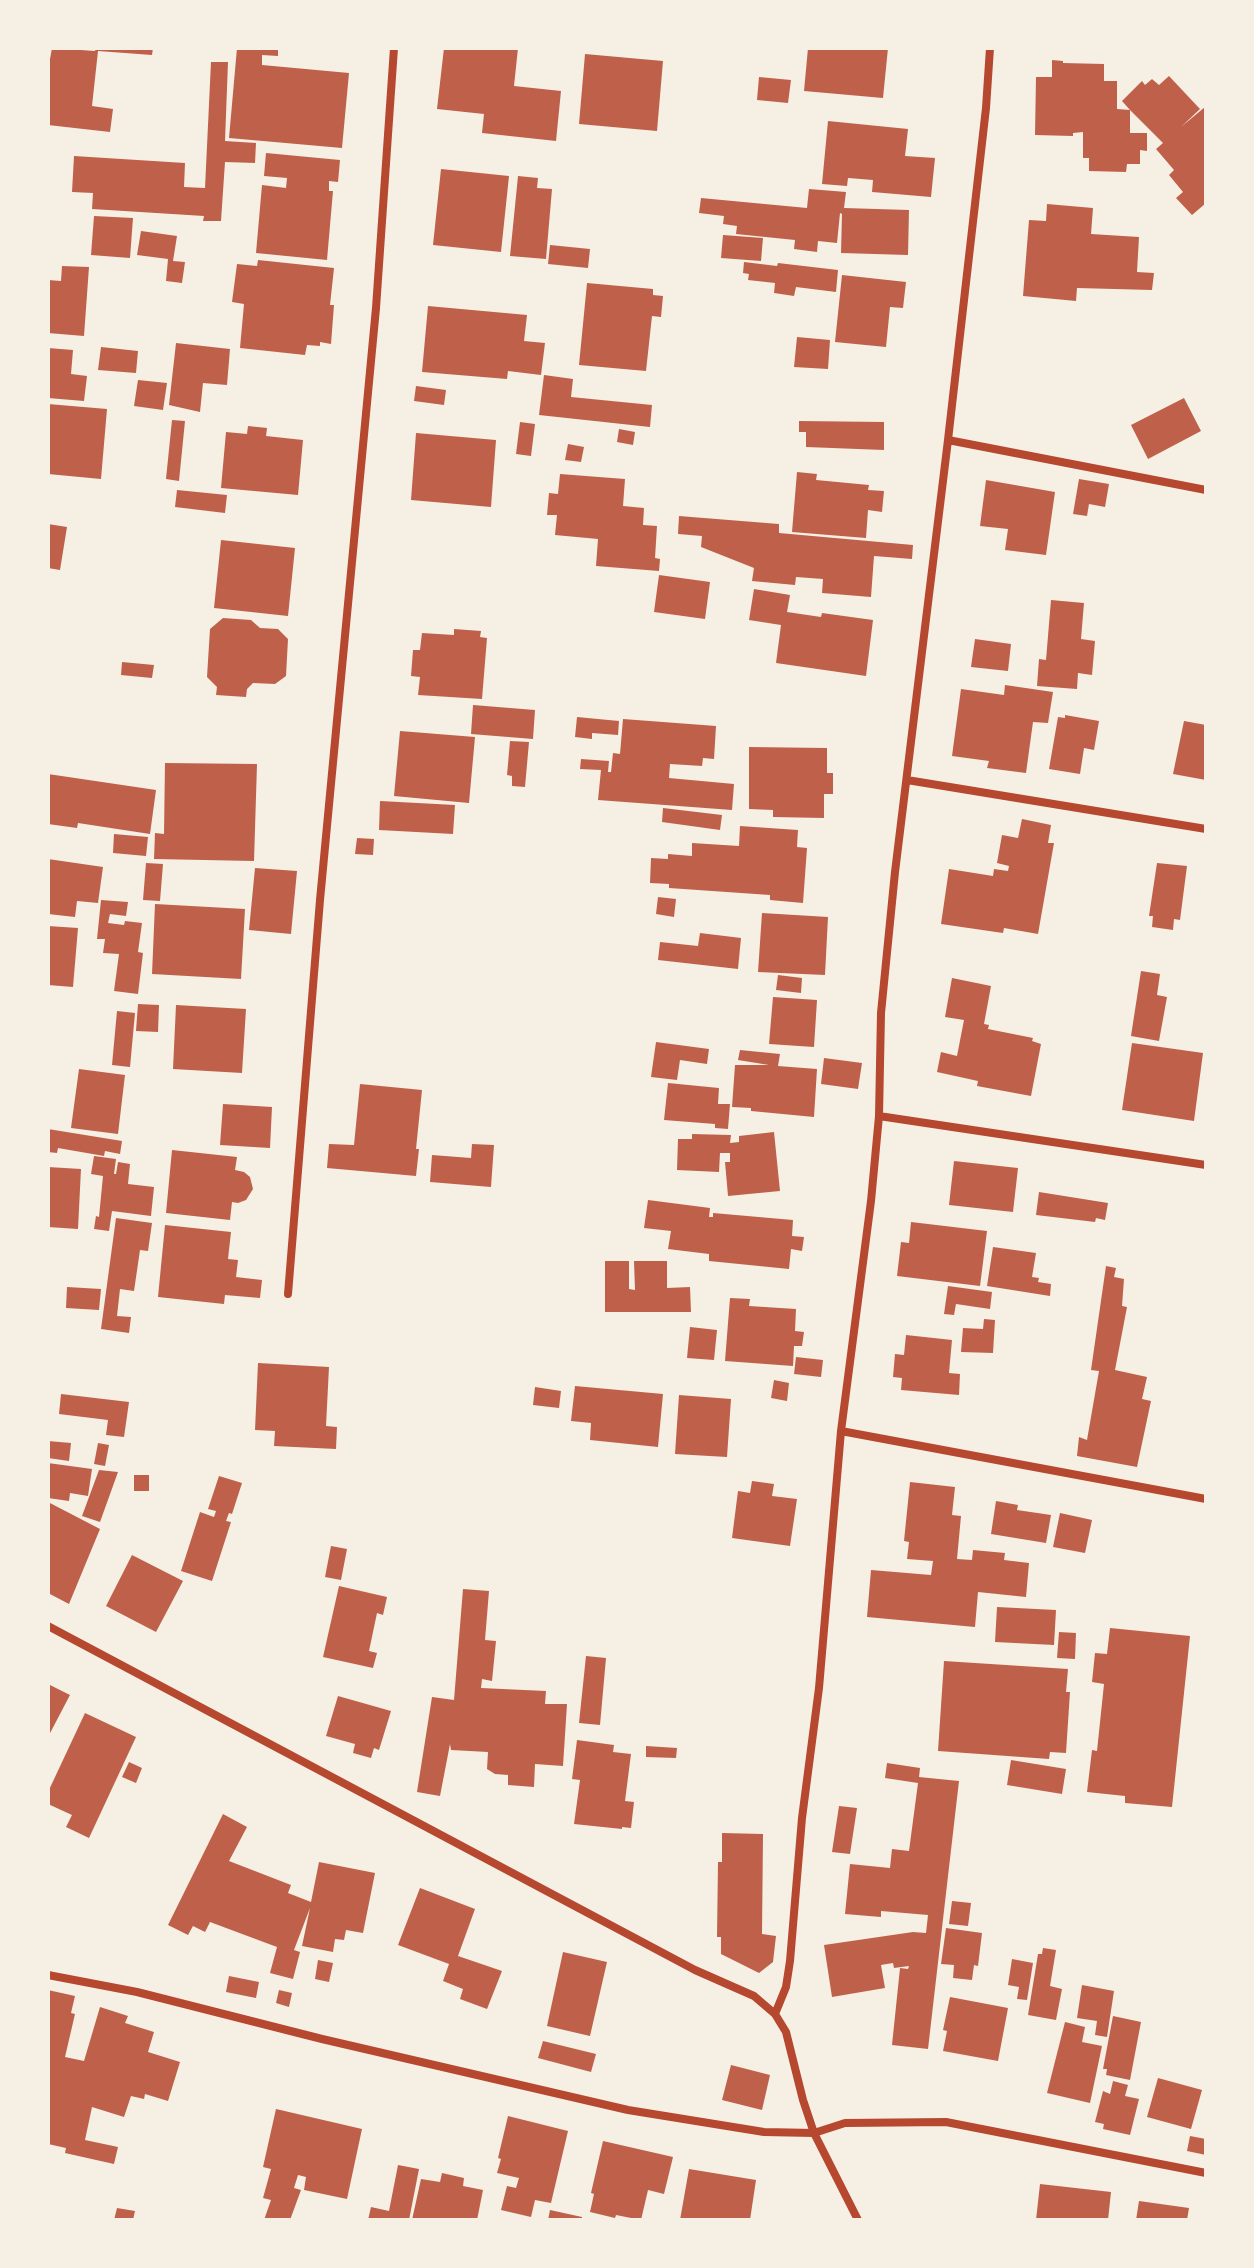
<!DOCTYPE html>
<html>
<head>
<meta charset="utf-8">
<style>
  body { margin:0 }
  #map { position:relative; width:1254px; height:2268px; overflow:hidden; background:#f6efe4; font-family:Lora,serif }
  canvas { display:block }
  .frame { position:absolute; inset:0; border:50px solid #f6efe4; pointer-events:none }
</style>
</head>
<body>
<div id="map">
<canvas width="1254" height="2268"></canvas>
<div class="frame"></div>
</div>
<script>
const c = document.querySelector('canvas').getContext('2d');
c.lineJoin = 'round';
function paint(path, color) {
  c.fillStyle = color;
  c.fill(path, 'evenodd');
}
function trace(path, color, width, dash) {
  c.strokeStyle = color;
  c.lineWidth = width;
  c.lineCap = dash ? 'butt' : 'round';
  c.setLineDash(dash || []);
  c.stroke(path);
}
paint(new Path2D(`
  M52 48 95 51 96 48H153L152 55 98 51 92 106 113 109 110 132 48 125V70Z
  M237 48H278V56L262 55V65L349 73 342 148 229 138Z
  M444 48H518L514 86 561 91 556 141 482 133 484 114 437 109Z
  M808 48H888L883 98 804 91Z
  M585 54 663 61 657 131 579 124Z
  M1052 60 1063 61V63L1104 64V81H1117V109L1130 110 1122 101 1142 81 1145 85 1152 79 1159 85 1169 76 1200 109 1181 127 1205 107 1206 203 1192 215 1176 198 1183 192 1169 175 1174 170 1156 149 1163 143 1130 110V133H1147V151L1140 150V164H1127L1126 172 1089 171V158H1083V132L1073 133V136L1035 135 1036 77H1052Z
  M211 62H228L225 141 256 143 255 163 225 162 221 221H203L204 216 92 209 93 193 72 192 74 156 185 163 184 187 205 188Z
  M759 77 791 80 788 103 757 100Z
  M828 121 908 129 905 156 935 158 931 197 872 192 873 180 848 178 847 186 822 184Z
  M266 153 340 160 338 182 329 181V191H333L327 260 256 253 262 185 286 188 287 178 264 176Z
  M441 169 509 176 501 252 433 245Z
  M518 176 538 178 537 188 552 189 546 259 510 256Z
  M809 189 846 192 844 208 909 210 908 255 841 253 842 214 840 213 837 243 818 241 817 252 794 249 795 240 736 234 737 226 723 224 724 216 699 213 701 198 807 208Z
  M1047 204 1093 208 1091 234 1139 237 1137 272 1154 273 1152 290 1077 288 1076 301 1023 296 1029 220 1046 221Z
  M94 216 133 218 130 258 91 255Z
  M141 231 177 236 173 261 185 262 182 283 166 281 168 259 137 255Z
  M723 235 763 238 761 261 721 258Z
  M550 245 590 249 588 268 548 264Z
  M258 260 334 268 330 305H334L331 344 320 342V346L307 345 305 355 240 348 244 304 232 302 237 264 257 266Z
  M744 262 777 266 778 263 838 270 836 292 796 287 794 296 774 293 775 283 748 280 749 274 743 273Z
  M62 266 89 267 84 336 48 333V280L61 281Z
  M842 275 906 282 903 308 890 307 886 347 835 342Z
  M587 283 653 289V295L663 296 661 317 652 316 646 371 579 365Z
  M428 306 527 315 524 341 545 343 541 375 508 371 507 379 422 372Z
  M797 337 830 340 828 369 794 367Z
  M176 343 230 349 227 385 203 383 200 412 169 405Z
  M101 347 138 351 136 373 98 370Z
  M48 348 73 350 71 374 87 376 84 401 48 398Z
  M544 375 573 379 571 397 652 405 650 427 539 415Z
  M138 380 167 383 163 410 134 406Z
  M416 386 446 390 444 405 414 401Z
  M1184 398 1201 431 1148 459 1131 425Z
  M48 404 107 409 101 479 48 474Z
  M172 420 185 421 179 481 166 479Z
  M799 421 884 422V450L806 447V432H799Z
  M520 422 535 424 531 456 516 454Z
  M248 426 267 428 266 436 303 440 298 495 221 488 226 432 247 434Z
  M619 429 635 432 633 445 617 442Z
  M416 433 496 440 491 507 411 500Z
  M568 444 584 447 581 462 565 460Z
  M797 472 817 474 816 480 869 485 868 490 884 491 882 512 868 510 866 538 792 532Z
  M560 474 625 479 623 506 644 508 643 525 657 526 655 558 660 559 659 571 596 566 598 539 555 535 557 515H547L549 493 558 494Z
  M1079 479 1109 484 1105 507 1089 504 1087 516 1073 514Z
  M986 480 1055 492 1046 555 1005 550 1008 529 980 526Z
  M177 490 227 495 225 513 175 507Z
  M679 516 779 524V533L913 545 912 559 874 556 871 597 822 593 823 579 796 577 795 585 752 581 754 568 701 547 702 536 678 534Z
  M48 524 67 527 60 570 48 568Z
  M221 540 295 548 288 616 214 608Z
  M659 575 710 582 705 619 654 612Z
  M754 589 790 595 787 612 821 617 822 613 873 620 866 676 776 663 781 625 749 620Z
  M1051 600 1084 603 1081 639 1095 641 1092 675 1078 673 1077 689 1037 686 1039 659 1046 660Z
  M223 618 251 620 260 628 278 629 288 639 286 676 275 684 253 683 247 689 246 697 216 695 217 687 207 677 210 629Z
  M454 629 481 631 480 637 487 638 482 699 418 695 420 677 411 676 413 650H420L422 633 454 635Z
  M975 639 1011 644 1008 671 971 667Z
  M122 662 154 665 152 678 121 675Z
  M1005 685 1053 692 1048 723 1033 722 1026 773 987 768 989 761 952 756 961 689 1004 695Z
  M473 705 535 710 533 739 471 734Z
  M1065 715 1099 721 1094 750 1084 748 1080 774 1049 769 1058 717 1065 718Z
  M577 717 619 721 618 735 592 733V739L575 737Z
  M623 719 716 726 714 759 703 758 702 766 670 764 669 778 734 784 732 810 598 800 601 770 580 769 581 759 609 761 608 772H611L613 753 620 754Z
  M1184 721 1206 725V780L1173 774Z
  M400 731 475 737 469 803 394 796Z
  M510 741 529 742 525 787 512 786V776L507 775Z
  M749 747 827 748V773H833V794H824V818L773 817V810L749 809Z
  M165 763 257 764 254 861 154 859 155 833 164 834Z
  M48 774 156 790 150 834 78 823 77 828 48 824Z
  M380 801 455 805 453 834 379 830Z
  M663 808 722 815 720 830 662 822Z
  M1022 819 1051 825 1048 843H1054L1038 934 1004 928 1003 933 941 924 949 869 993 876 994 869 1008 871 1009 866 997 863 1002 835 1018 838Z
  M740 826 798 830 797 847 807 848 803 903 770 900V895L669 888V884L650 883 651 858 668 859V854L692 856V843L739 846Z
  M114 834 148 837 146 856 113 853Z
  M357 838 374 839 373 855 355 854Z
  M48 859 103 867 98 903 77 901 75 917 48 914Z
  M146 863 163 864 160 901 143 900Z
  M1157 863 1187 866 1180 920 1174 919 1173 930 1152 927 1153 916H1149Z
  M255 868 297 871 291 934 249 930Z
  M658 897 676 899 674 917 656 914Z
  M101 900 128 902 126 916 110 914 108 923 124 925 125 921 142 923 138 952 143 953 138 994 114 991 119 954 103 953 105 939H97Z
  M155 904 245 909 241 979 152 974Z
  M762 913 828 917 825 975 758 972Z
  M48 926 78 928 73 987 48 985Z
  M700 933 741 938 738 969 658 960 660 942 698 946Z
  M1141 971 1160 974 1157 995 1167 997 1159 1041 1131 1036Z
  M778 975 802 978 801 993 776 990Z
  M952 978 991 986 984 1024 989 1025 988 1029 1033 1038 1032 1041 1041 1044 1031 1096 977 1086 978 1081 937 1072 941 1052 957 1056 964 1020 945 1017Z
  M773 997 817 1000 814 1047 769 1044Z
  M138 1004 159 1005 158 1032 136 1031Z
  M176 1005 246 1009 242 1073 173 1069Z
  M117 1011 135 1013 130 1067 112 1065Z
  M656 1042 709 1049 707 1064 680 1060 677 1080 651 1077Z
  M1132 1043 1203 1053 1194 1121 1122 1110Z
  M740 1050 780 1054 778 1066 817 1069 814 1117 751 1111V1108L732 1107 735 1065H769L738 1060Z
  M824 1058 862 1063 858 1089 821 1084Z
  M79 1069 125 1075 118 1134 71 1128Z
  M668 1083 719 1088 718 1104H730L728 1129 715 1128V1124L664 1120Z
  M360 1084 422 1090 416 1149H419L416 1176 327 1168 329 1144 354 1145Z
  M223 1104 272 1107 270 1148 220 1145Z
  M48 1129 122 1141 120 1154 105 1151 104 1156 58 1148 57 1153 48 1152Z
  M774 1132 780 1191 728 1196 725 1162H730V1153H720L719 1172 677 1170 678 1139H692V1134L731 1135 730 1143 739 1142V1136Z
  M472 1144 494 1145 491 1187 430 1182 432 1155 471 1158Z
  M172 1150 237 1157 235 1170 244 1172 250 1177 253 1189 246 1200 238 1203 232 1202 230 1220 166 1213Z
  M94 1156 116 1159 114 1174H116L118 1162 130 1164 128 1184 154 1187 151 1216 112 1211 109 1231 94 1229 96 1216 99 1217 103 1176 91 1174Z
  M954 1161 1018 1168 1013 1212 949 1205Z
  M48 1167 81 1169 78 1229 48 1227Z
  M1039 1192 1108 1203 1105 1220 1096 1218 1095 1222 1036 1215Z
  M648 1200 710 1208 709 1217H713V1213L793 1220 792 1236 804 1237 802 1251 791 1249 789 1269 709 1261V1254L668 1249 671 1231 644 1228Z
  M116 1218 152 1223 148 1251 140 1250 134 1291 120 1289 117 1316 131 1317 129 1333 101 1329Z
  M911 1222 987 1231 980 1286 897 1276 901 1242 909 1243Z
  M165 1225 231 1232 228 1259 238 1260 236 1277 262 1280 260 1298 225 1295 224 1304 158 1297Z
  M993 1247 1036 1253 1032 1277 1039 1278 1038 1282 1051 1284 1050 1296 987 1286Z
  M605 1261H629V1289L635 1290 634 1261H667V1288L690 1287 691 1312H605Z
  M1106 1266 1116 1268 1114 1277 1124 1279 1122 1306 1127 1307 1115 1370 1147 1377 1142 1399 1151 1401 1137 1467 1077 1456 1079 1437 1087 1440 1099 1371 1091 1370Z
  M948 1286 992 1292 990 1309 956 1304 954 1315 944 1314Z
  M67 1287 101 1289 99 1310 66 1308Z
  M730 1298 750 1299 749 1306 796 1309 795 1331 804 1332 802 1346H794L793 1366 725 1361Z
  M984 1319 995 1320 993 1353 961 1352 963 1328 983 1329Z
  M690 1327 717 1330 714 1360 687 1358Z
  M906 1335 952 1340 949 1373 960 1374 959 1395 901 1390 902 1378 893 1377 895 1354 904 1355Z
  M796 1357 823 1360 821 1377 794 1374Z
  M258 1363 329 1367 326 1426 337 1427 336 1449 274 1446 275 1431 255 1430Z
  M774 1380 789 1383 787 1401 771 1398Z
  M575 1386 663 1394 658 1447 590 1440 591 1423 571 1421Z
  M535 1387 561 1391 559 1408 533 1405Z
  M61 1394 129 1402 124 1437 106 1435 108 1420 59 1414Z
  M679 1395 731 1399 727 1457 675 1454Z
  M48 1441 71 1443 69 1461 48 1458Z
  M98 1443 109 1445 105 1466 94 1464Z
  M48 1463 92 1469 88 1496 70 1493 69 1501 48 1498Z
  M99 1470 118 1472 100 1522 82 1516Z
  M134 1475H149V1491H134Z
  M219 1476 242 1483 232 1514 229 1513 226 1521 231 1522 212 1581 181 1571 200 1512 214 1517 216 1511 208 1509Z
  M752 1481 774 1484 772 1496 797 1499 790 1546 732 1538 738 1491 750 1493Z
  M910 1482 955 1487 952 1515 961 1516 957 1559 972 1560 973 1550 1005 1553 1004 1560 1029 1563 1026 1597 978 1592 975 1627 867 1617 871 1570 931 1575 933 1561 907 1559 909 1542 904 1541Z
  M996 1501 1018 1505 1017 1510 1051 1515 1046 1543 991 1534Z
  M48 1502 100 1529 69 1604 48 1593Z
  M1060 1513 1092 1520 1085 1553 1053 1547Z
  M331 1546 347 1549 341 1580 325 1577Z
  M132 1555 183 1581 156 1632 106 1606Z
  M339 1586 387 1597 383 1615 377 1613 369 1651 377 1653 373 1668 323 1657Z
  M463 1589 489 1591 485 1640 496 1641 492 1681 482 1679 481 1688 546 1691 545 1704H567L563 1766 535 1764 534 1787 508 1785V1775L495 1774 487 1769 488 1752 451 1750 450 1744 440 1796 417 1792 432 1697 454 1700Z
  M997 1607 1056 1610 1054 1645 995 1642Z
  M1110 1628 1190 1636 1172 1807 1125 1803V1796L1087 1792 1092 1750 1097 1751 1104 1684 1092 1682 1095 1653 1107 1654Z
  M1059 1632 1076 1633 1075 1659 1057 1658Z
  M586 1656 606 1658 600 1725 579 1723Z
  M944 1661 1068 1669 1066 1692H1070L1066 1753 1050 1752 1049 1759 938 1751Z
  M48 1684 70 1695 48 1737Z
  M338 1696 391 1711 379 1750 374 1748 371 1758 353 1753 355 1744 326 1736Z
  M85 1713 136 1737 89 1838 66 1827 72 1815 48 1804V1792Z
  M577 1740 614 1745 613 1752 631 1754 625 1801 634 1802 631 1828 622 1827V1829L574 1824 580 1780 572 1779Z
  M646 1746 677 1748 676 1758 646 1757Z
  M1011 1760 1066 1769 1062 1794 1007 1785Z
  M129 1762 142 1768 136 1783 122 1777Z
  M887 1763 920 1768 919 1777 959 1781 928 2049 892 2045 900 1968 908 1969 909 1966 894 1968 893 1963 881 1965 885 1988 832 1997 824 1945 913 1932 926 1933 928 1915 881 1911V1917L845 1914 850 1864 890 1868 892 1849 909 1851 918 1783 885 1778Z
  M839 1806 857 1808 850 1854 832 1852Z
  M223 1814 247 1827 229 1861 291 1885 288 1893 311 1902 319 1862 375 1873 363 1933 346 1930 344 1940 335 1939 333 1952 302 1946 310 1908 294 1950 300 1952 293 1979 270 1973 277 1947 210 1922 205 1932 193 1926 188 1935 168 1925Z
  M722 1833 763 1834 762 1934 776 1936 773 1962 759 1973 721 1954V1937H717L718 1862H722Z
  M420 1888 475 1909 458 1956 502 1971 487 2009 460 1999 463 1989 443 1981 449 1964 398 1945Z
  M952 1901 971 1903 968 1926 949 1924Z
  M946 1928 982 1933 978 1966 974 1965 972 1980 953 1978 954 1965 941 1964Z
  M1043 1948 1056 1950 1050 1986 1062 1989 1056 2020 1028 2015 1038 1954H1042Z
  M563 1952 607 1962 590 2036 547 2026Z
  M1012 1959 1033 1963 1027 2000 1017 1999 1019 1987 1008 1985Z
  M318 1960 333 1963 329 1982 315 1979Z
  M229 1976 259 1982 256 1998 226 1992Z
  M1082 1985 1114 1991 1107 2037 1095 2035 1097 2021 1077 2018Z
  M48 1990 75 1996 71 2013 75 2014 65 2057 84 2061 100 2007 128 2016 125 2023 154 2032 148 2052 180 2062 168 2101 145 2094 144 2099 131 2096 124 2117 92 2107 85 2140 118 2147 114 2164 65 2153 66 2148 48 2144Z
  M279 1990 292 1993 289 2007 276 2003Z
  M950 1997 1008 2008 998 2061 943 2051 947 2031 943 2030Z
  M1113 2016 1141 2022 1130 2080 1106 2075 1107 2069H1103Z
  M1065 2022 1085 2027 1082 2042 1102 2046 1090 2103 1047 2093Z
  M543 2041 596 2054 591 2072 538 2058Z
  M731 2065 770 2075 762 2110 722 2100Z
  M1158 2078 1202 2090 1191 2129 1147 2117Z
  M1113 2081 1128 2085 1125 2096 1139 2099 1130 2135 1103 2129 1104 2124 1095 2122 1103 2091 1110 2094Z
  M276 2109 362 2129 347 2199 304 2190 306 2177 298 2175 294 2188 301 2190 290 2220H264L271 2200 263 2198 271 2169 263 2167Z
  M508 2116 568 2131 551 2203 535 2200 531 2217 501 2210 507 2186 516 2188 519 2178 497 2173 501 2159 498 2158Z
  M1190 2136 1206 2139V2155L1187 2151Z
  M603 2141 673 2157 664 2194 648 2190 641 2220 616 2215 615 2218 590 2212 594 2194 591 2193Z
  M398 2165 419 2169 409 2220H368L371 2207 389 2211Z
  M689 2169 756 2180 750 2220H680Z
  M442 2173 464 2178 463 2186 483 2190 477 2220H412L421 2179 440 2182Z
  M1040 2184 1111 2192 1108 2220H1036Z
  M1139 2201 1189 2208 1187 2220H1136Z
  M117 2208 135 2211 133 2220H114Z
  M550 2210 582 2217V2220H548Z`), '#bf614a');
trace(new Path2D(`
  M948 440 1206 490
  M907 780 1206 829
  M879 1116 1206 1165
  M288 1294 320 900 376 308 394 48
  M841 1431 1206 1499
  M48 1626 695 1970 754 1996 775 2014 786 2032 803 2100 814 2133 845 2123 946 2122 1206 2173
  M48 1975 137 1992 322 2039 628 2110 764 2132 814 2133 858 2220
  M775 2014 786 1987 790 1961 802 1818 819 1688 841 1431 871 1201 879 1116 881 1013 895 872 948 440 986 108 990 48`), '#b5482f', 8);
</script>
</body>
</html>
